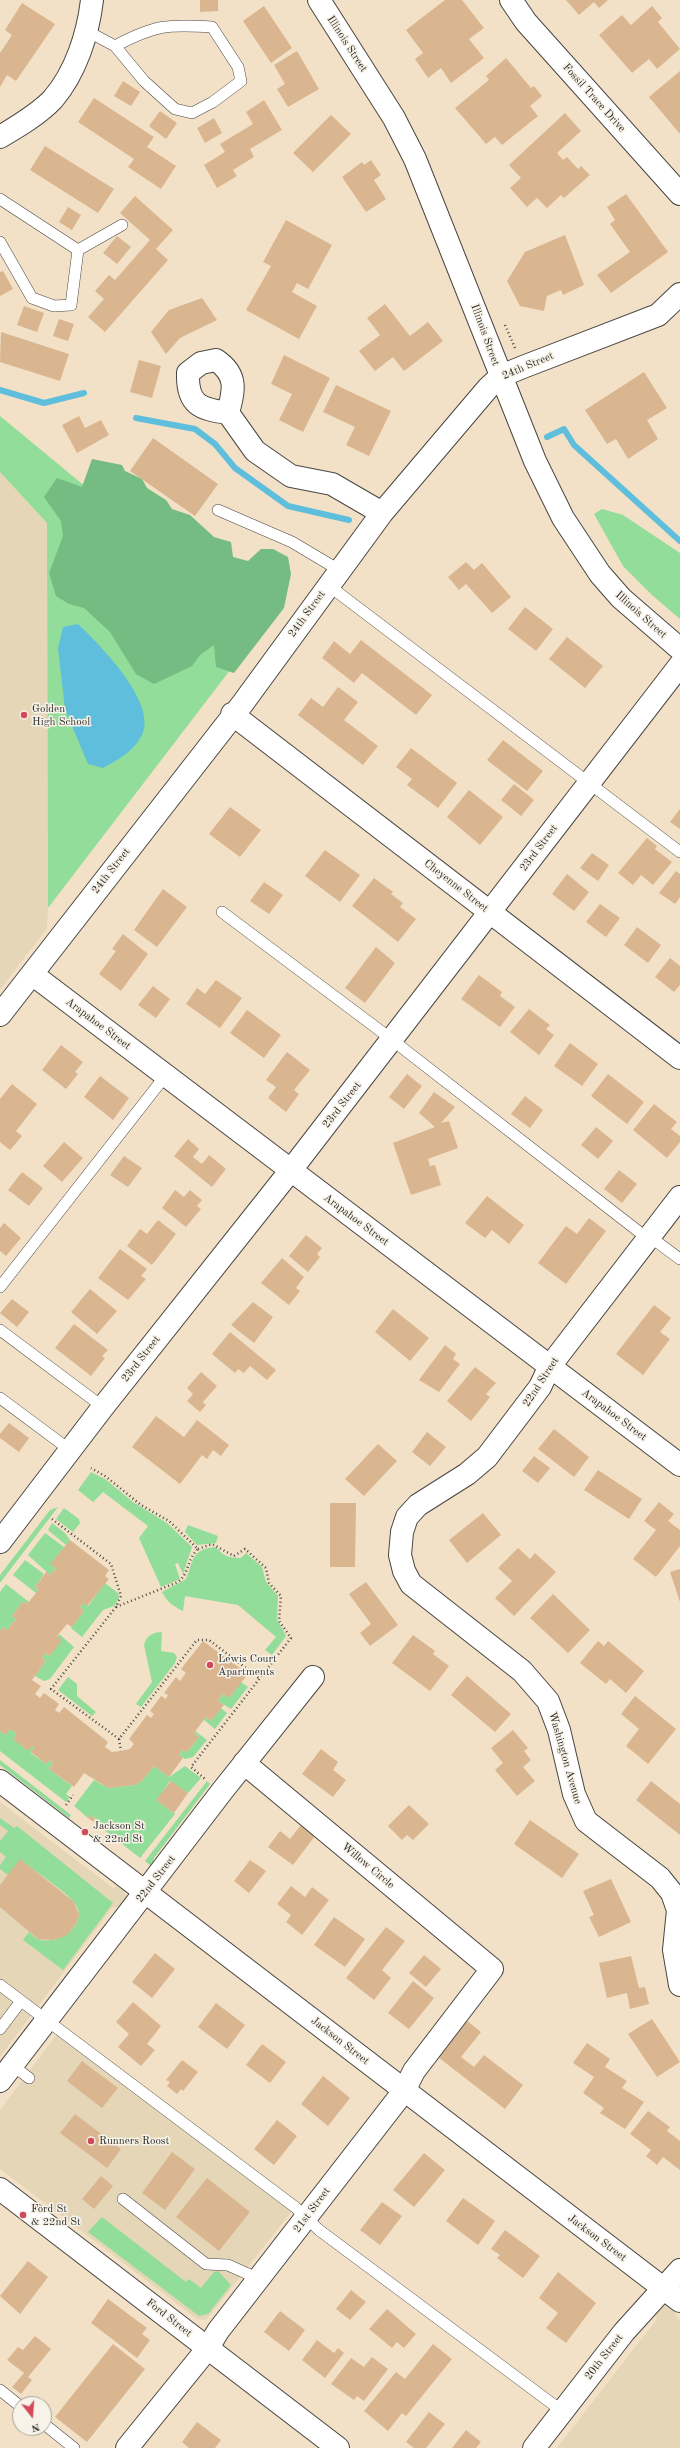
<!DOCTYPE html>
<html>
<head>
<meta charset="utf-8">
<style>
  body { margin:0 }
  #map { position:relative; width:680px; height:2448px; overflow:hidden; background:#f3e1c7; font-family:"Old Standard TT",serif }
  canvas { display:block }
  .north { position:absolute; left:12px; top:2396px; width:40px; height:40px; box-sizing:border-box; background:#f7f3e8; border:1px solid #a5a39c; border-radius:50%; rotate:163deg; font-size:11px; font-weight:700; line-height:16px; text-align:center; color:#2b2b2b }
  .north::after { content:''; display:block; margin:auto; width:14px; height:18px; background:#d1495b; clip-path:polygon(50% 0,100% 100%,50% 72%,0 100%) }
</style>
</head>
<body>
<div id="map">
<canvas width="680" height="2448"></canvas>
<div class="north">N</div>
</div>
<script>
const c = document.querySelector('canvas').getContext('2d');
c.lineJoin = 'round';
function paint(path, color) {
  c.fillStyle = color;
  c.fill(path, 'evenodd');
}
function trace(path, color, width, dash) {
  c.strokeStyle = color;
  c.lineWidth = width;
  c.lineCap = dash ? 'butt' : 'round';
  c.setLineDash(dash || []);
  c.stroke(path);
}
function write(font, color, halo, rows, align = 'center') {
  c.font = font + ' "Old Standard TT",serif';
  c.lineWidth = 3;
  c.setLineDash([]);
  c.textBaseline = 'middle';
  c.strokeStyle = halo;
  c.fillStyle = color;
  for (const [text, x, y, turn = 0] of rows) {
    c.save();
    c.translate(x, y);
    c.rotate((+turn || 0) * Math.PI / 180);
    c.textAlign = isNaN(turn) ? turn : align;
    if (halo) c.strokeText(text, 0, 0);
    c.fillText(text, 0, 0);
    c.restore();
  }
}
paint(new Path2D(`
  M0 472 47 523 48 908 47 928 0 990Z
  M0 1802 113 1888 116 1886 124 1890 127 1899 121 1906 112 1908 0 2057Z
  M60 2030 295 2207 206 2320 197 2319 0 2169V2110Z
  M665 2305H669L675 2310 676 2316 680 2320V2448H557L657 2319 655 2314Z`), '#e5d6b7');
paint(new Path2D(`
  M0 416 260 631 48 908 47 523 0 472Z
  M602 509 623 515 680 553V619L652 595 623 566 594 514Z
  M91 1472 105 1479 133 1502 167 1523 192 1547 183 1574 178 1563 175 1564 180 1579 161 1587 139 1538 148 1526 103 1492 93 1502 78 1490Z
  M58 1507 0 1583V1575L50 1510Z
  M64 1508 79 1519 80 1523 73 1532 56 1519Z
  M52 1523 65 1533 70 1540 66 1545 48 1530Z
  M188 1525 218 1536 216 1543 197 1545 185 1532Z
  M45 1533 64 1547 51 1564 56 1568 50 1575 28 1555Z
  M216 1547C223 1556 229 1558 241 1558L246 1553 262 1567 266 1582 278 1596 277 1619 286 1636 272 1655 265 1650 276 1637 238 1605 185 1596 183 1611C173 1606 167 1602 162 1592L186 1579C194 1560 191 1549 216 1547Z
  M25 1560 44 1574 35 1587 38 1590 36 1593 13 1575Z
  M105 1583 118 1593 119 1598 114 1606 103 1610 82 1637 71 1628 84 1611 80 1607 83 1603 88 1606Z
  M6 1584 29 1602 27 1604 23 1601 12 1616 16 1619 7 1630 3 1627 0 1631V1592Z
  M162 1632 161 1651 174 1653 177 1657 175 1663 141 1707 136 1704 152 1682 144 1645C146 1636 153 1632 162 1632Z
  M59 1634 74 1647 50 1679 44 1681 35 1676 46 1661 42 1658 46 1653 50 1656Z
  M68 1677 77 1684V1696L96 1712 92 1716 58 1690Z
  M241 1682 248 1687 231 1709 218 1701 223 1694 229 1698Z
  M221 1708 227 1713 215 1729 204 1720 206 1717 211 1721Z
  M10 1729 17 1734 13 1739 28 1750 32 1746 34 1748 31 1753 46 1764 50 1760 53 1763 49 1769 72 1786 66 1794 70 1797 66 1802 0 1751V1731L6 1735Z
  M195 1731 207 1740 193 1757 185 1759 179 1755 182 1750 187 1752 199 1737 194 1733Z
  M0 1760 71 1815 69 1818 0 1765Z
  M154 1766 169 1777 185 1766 201 1778 188 1793 170 1781 157 1800 175 1814 140 1858 98 1825 100 1822 90 1815 88 1818 74 1806 94 1780 108 1788 135 1785 142 1781Z
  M207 1781 210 1784 154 1858 152 1867 145 1861Z
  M0 1818 14 1828 17 1826 113 1903 63 1970 23 1940 29 1932C31 1934 35 1938 38 1939 59 1947 91 1923 74 1902 64 1890 34 1870 20 1860L8 1875 0 1869V1865L6 1857 0 1852V1841L8 1831 0 1825Z
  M102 2217 186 2282 189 2279 201 2288 214 2272 218 2271 231 2285 208 2314 199 2316 88 2232Z`), '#91dd99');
paint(new Path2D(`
  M92 459 122 465 125 471 142 479 147 488 166 500 172 509 190 515 214 537 231 542 233 557 248 561 261 549H273L288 557 291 574 284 608 234 673 216 667 214 645 200 655 192 666 154 684 136 674 110 632 84 608 69 604 56 596 49 573 63 536 61 521 44 497 57 478 82 487Z`), '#74bc81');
paint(new Path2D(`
  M78 624C99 644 158 703 142 735 133 752 119 759 103 768L88 764 65 709 58 648 63 627Z`), '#5ebedc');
trace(new Path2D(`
  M0 390 44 403 84 393
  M136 418 195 429 215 444 235 468 288 506 349 520
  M547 437 564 429 574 445 680 541`), '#5ebedc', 6);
paint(new Path2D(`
  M200 0H218V11L200 12Z
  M445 0H462L484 28 469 39 484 58 451 83 441 68 428 78 415 59 423 53 406 30Z
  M566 0H608L599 8 594 2 579 15Z
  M22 3 55 24 16 81 7 75 0 87V53L12 35 5 30Z
  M264 6 292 48 271 63 243 21Z
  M652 6 662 18 658 22 680 49 657 69 649 59 632 73 599 35 622 15 631 25Z
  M297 51 319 89 288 107 277 89 285 84 274 65Z
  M506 58 531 88 534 86 542 96 530 106 538 116 502 145 495 137 486 144 455 108 489 80 486 76Z
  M680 71V134L649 97Z
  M123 81 140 92 131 106 114 96Z
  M94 98 154 137 147 147 176 166 161 189 128 167 134 159 78 122Z
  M264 100 282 130 250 149 254 157 233 170 237 176 217 188 204 165 225 152 220 144 253 124 246 112Z
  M160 111 177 123 166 139 149 126Z
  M565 113 581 131 557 153 563 160 567 157 578 169 581 166 590 175 564 198 561 195 547 208 537 198 527 207 510 188 521 178 509 165Z
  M331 115 351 134 313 172 293 153Z
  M214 118 222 133 205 143 197 128Z
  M45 146 114 189 98 213 30 170Z
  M371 160 381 175 374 180 386 199 366 212 342 177 362 162 364 165Z
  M626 194 668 252 611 293 597 275 630 252 610 224 615 220 607 207Z
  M135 196 173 230 156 249 168 260 105 332 88 317 104 299 95 291 109 275 115 280 150 240 120 213Z
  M68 207 81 215 72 230 59 222Z
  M286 220 332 245 308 289 297 283 292 292 317 306 299 339 246 310 271 266 263 262Z
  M565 235 584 285 563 295 561 290 547 296 544 311 520 306 507 281 525 252Z
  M117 236 131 247 117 264 103 253Z
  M3 271 13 289 0 296V272Z
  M202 298 217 320 180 338 166 354 151 332 169 310Z
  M385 304 410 336 428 322 443 341 404 371 393 357 375 371 359 351 380 335 367 318Z
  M24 306 44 313 37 332 17 325Z
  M59 319 74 324 68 341 53 336Z
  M1 332 69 354 60 381 0 362Z
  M284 355 330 378 303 432 279 420 292 394 271 384Z
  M139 360 161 366 152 398 130 392Z
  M644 372 667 408 647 420 658 439 628 459 616 439 607 444 585 410Z
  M336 385 391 411 369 456 346 445 355 427 323 412Z
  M79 416 85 428 101 420 109 435 77 453 62 425Z
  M153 438 218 484 195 516 130 471Z
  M466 562 474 570 482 563 511 597 492 613 466 584 459 590 448 577Z
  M525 607 553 629 536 651 508 629Z
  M567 637 603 666 585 688 549 659Z
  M361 640 432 695 416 715 362 673 354 683 322 658 334 641 350 654Z
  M338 687 358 702 344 720 378 746 363 765 298 715 311 698 323 707Z
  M503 740 543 771 527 791 487 760Z
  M411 748 457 783 438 808 407 785 412 779 396 767Z
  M514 784 534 800 521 816 501 800Z
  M469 790 503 817 480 845 447 817Z
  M230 807 261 830 240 857 209 834Z
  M680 809V829L670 822Z
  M647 838 657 846 655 849 672 862 653 885 641 875 633 885 618 873Z
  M325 850 360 875 340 902 305 876Z
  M592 853 609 865 598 881 580 868Z
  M676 871 680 874V897L675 904 659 893Z
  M567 874 589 892 574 911 552 894Z
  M374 878 393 892 391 894 403 903 400 907 416 919 398 942 352 906Z
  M264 882 283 895 269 914 250 901Z
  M163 889 187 907 157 947 134 930Z
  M600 904 620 918 606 937 586 922Z
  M637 927 661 945 648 963 624 945Z
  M123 934 148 954 121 991 99 974 116 951 112 949Z
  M376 947 395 963 365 1003 345 988Z
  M670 958 680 966V985L674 992 655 977Z
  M479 975 502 992 500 996 515 1007 500 1027 461 999Z
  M216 980 242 998 220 1028 186 1004 197 988 205 994Z
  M153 986 170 999 156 1018 138 1005Z
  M529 1009 550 1025 546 1029 554 1035 539 1055 510 1032Z
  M247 1010 281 1035 264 1058 230 1033Z
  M570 1043 598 1064 582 1086 554 1066Z
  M61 1045 83 1062 75 1072 78 1074 66 1089 42 1070Z
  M287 1052 310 1070 294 1090 299 1094 286 1112 268 1098 276 1087 266 1080Z
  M407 1074 422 1086 404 1109 389 1097Z
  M608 1074 644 1102 627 1124 591 1096Z
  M100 1076 129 1098 113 1120 84 1097Z
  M12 1084 37 1104 16 1131 22 1136 10 1150 0 1142V1099Z
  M434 1092 455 1107 441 1123 449 1121 458 1148 428 1159 430 1166 435 1165 441 1185 411 1195 393 1143 435 1127 419 1113Z
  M525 1096 543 1110 530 1128 511 1114Z
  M654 1104 677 1122 671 1129 680 1136V1142L667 1158 633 1130Z
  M596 1127 613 1141 598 1159 581 1145Z
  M188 1139 199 1149 193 1157 202 1164 209 1155 226 1169 212 1187 174 1156Z
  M64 1142 83 1158 62 1182 43 1166Z
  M124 1156 142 1168 128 1187 110 1175Z
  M619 1170 637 1184 622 1203 604 1189Z
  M22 1172 43 1188 29 1206 8 1190Z
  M175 1190 184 1197 190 1190 202 1200 197 1206 201 1209 186 1227 162 1208Z
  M487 1196 524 1225 509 1244 492 1230 485 1238 465 1223Z
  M589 1218 606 1231 566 1284 538 1263 566 1226 577 1234Z
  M158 1220 176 1234 152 1265 127 1246 140 1229 147 1234Z
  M4 1223 21 1238 6 1256 0 1251V1228Z
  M306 1235 322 1248 317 1254 320 1257 308 1272 289 1256Z
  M120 1249 147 1269 141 1276 146 1279 128 1300 98 1278Z
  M282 1258 304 1277 296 1288 300 1291 289 1305 261 1283Z
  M90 1289 117 1311 97 1334 71 1312Z
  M12 1299 29 1312 17 1327 0 1313Z
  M253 1302 273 1317 254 1343 231 1325Z
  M654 1305 671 1318 660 1332 670 1339 643 1375 616 1354Z
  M393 1309 429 1338 410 1361 375 1332Z
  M74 1324 108 1350 102 1356 105 1358 91 1376 55 1348Z
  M230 1332 276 1370 267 1380 250 1366 244 1373 238 1369 235 1373 212 1354Z
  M445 1345 456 1354 453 1359 460 1364 439 1392 419 1380Z
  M475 1367 496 1383 486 1394 490 1397 471 1421 447 1401Z
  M201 1372 217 1386 203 1402 206 1405 200 1412 187 1401 193 1394 187 1388Z
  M156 1416 184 1437 197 1420 229 1445 221 1456 213 1450 207 1459 202 1455 180 1484 132 1447Z
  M9 1423 29 1438 19 1452 0 1438V1434Z
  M554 1429 589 1457 574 1477 538 1449Z
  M427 1432 446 1447 430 1466 412 1452Z
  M378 1444 397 1461 364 1496 345 1479Z
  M534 1456 550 1468 538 1483 522 1471Z
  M598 1470 642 1499 629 1519 584 1490Z
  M659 1502 674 1514 668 1521 680 1530V1546L656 1577 633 1559 656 1530 644 1521Z
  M330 1503H356L355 1567H330Z
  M483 1513 501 1535 467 1563 449 1540Z
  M70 1540 109 1570 105 1576 109 1579 87 1606 83 1603 80 1607 84 1611 72 1627 67 1624 57 1636 62 1640 50 1656 46 1653 42 1658 46 1661 32 1680 41 1686 35 1694 40 1698 44 1693 59 1704 55 1710 59 1713 64 1707 108 1742 105 1747 112 1752 121 1751 130 1749 134 1744 129 1739 147 1715 151 1718 154 1714 150 1711 161 1696 166 1699 168 1695 164 1693 176 1677 180 1681 186 1673 181 1669 203 1641 248 1674 229 1698 223 1694 218 1701 224 1705 211 1721 206 1717 194 1733 199 1737 187 1752 182 1750 179 1755 183 1758 169 1777 154 1766 142 1781 135 1785 108 1788 84 1773 74 1787 49 1769 53 1763 50 1760 46 1764 31 1752 34 1748 32 1746 28 1751 13 1739 17 1734 10 1729 6 1735 0 1731V1631L3 1627 7 1630 16 1619 12 1616 23 1601 27 1604 36 1593 38 1590 35 1587 47 1571 50 1575 56 1568 50 1564Z
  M518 1548 530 1559 535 1553 556 1572 514 1616 495 1598 512 1581 498 1568Z
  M680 1569V1602L670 1572Z
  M366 1582 398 1625 370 1646 360 1633 371 1624 349 1594Z
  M553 1594 590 1630 568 1653 530 1618Z
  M413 1635 435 1651 433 1654 449 1666 430 1691 392 1663Z
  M598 1641 604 1646 608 1641 644 1671 626 1693 610 1679 606 1684 580 1663Z
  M467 1676 511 1714 495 1732 451 1695Z
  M635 1696 676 1729 648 1764 626 1746 639 1729 621 1714Z
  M513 1730 528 1748 524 1751 531 1760 523 1767 535 1781 517 1796 495 1770 503 1763 491 1748Z
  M321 1749 338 1762 333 1770 346 1780 333 1797 302 1774Z
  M171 1781 188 1793 174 1813 156 1800Z
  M651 1781 680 1804V1835L636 1800Z
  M409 1805 429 1824 413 1840 407 1835 402 1840 388 1826Z
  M90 1815 100 1823 98 1825 88 1818Z
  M530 1820 579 1854 562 1878 514 1844Z
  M301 1825 315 1836 293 1865 268 1847 280 1831 290 1839Z
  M20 1859 74 1902 79 1915 76 1924 66 1936 53 1940 38 1939 0 1907V1885Z
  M250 1860 266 1871 249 1893 234 1881Z
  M611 1879 631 1922 599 1937 589 1917 594 1915 583 1891Z
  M291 1886 305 1897 312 1887 329 1900 302 1935 286 1922 291 1915 277 1904Z
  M334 1917 365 1939 345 1967 314 1945Z
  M386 1927 405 1941 382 1970 391 1978 374 2000 346 1978Z
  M155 1953 175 1969 152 1998 132 1982Z
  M424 1955 441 1969 426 1987 409 1973Z
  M631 1956 639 1988 645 1987 649 2004 630 2009 627 1993 607 1998 599 1963Z
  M413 1981 434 1998 409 2029 388 2013Z
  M133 2002 161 2026 147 2044 155 2050 141 2066 118 2047 129 2034 116 2022Z
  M216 2003 245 2025 227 2049 198 2027Z
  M652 2019 680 2062 657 2077 628 2034Z
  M466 2020 481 2032 461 2057 474 2067 484 2055 523 2085 505 2109 438 2057Z
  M587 2043 610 2059 605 2067 627 2081 622 2088 644 2102 625 2129 600 2113 604 2108 583 2093 594 2077 573 2063Z
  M262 2044 286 2062 270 2083 246 2065Z
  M182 2060 198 2072 183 2091 181 2089 177 2094 167 2086 170 2082 166 2080Z
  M82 2061 118 2088 102 2108 67 2081Z
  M323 2076 350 2098 328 2126 301 2104Z
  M648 2111 670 2127 667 2131 680 2141V2170L663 2157 657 2165 646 2156 651 2150 630 2134Z
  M75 2114 121 2149 107 2168 60 2133Z
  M277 2120 297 2136 274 2165 254 2149Z
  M172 2152 195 2169 165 2210 142 2193Z
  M424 2153 445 2170 414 2207 393 2190Z
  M101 2176 113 2186 94 2209 82 2199Z
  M207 2178 250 2212 219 2251 176 2217Z
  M463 2198 495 2221 478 2245 446 2221Z
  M382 2202 402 2216 380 2245 360 2230Z
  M505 2230 540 2256 523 2278 497 2258 500 2255 491 2249Z
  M28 2261 48 2277 20 2314 0 2296Z
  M558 2272 596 2303 566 2343 546 2328 558 2313 539 2298Z
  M351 2290 366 2302 350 2320 336 2309Z
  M108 2299 147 2328 142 2334 150 2340 137 2358 91 2323Z
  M387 2309 416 2334 404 2348 397 2342 392 2348 369 2329Z
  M280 2311 305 2330 289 2351 264 2332Z
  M35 2336 51 2349 28 2377 32 2380 21 2394 12 2387 24 2373 7 2360 18 2347 23 2350Z
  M317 2340 334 2353 338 2348 344 2353 325 2378 302 2360Z
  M113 2344 145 2369 87 2442 55 2417Z
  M433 2344 452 2359 406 2416 402 2413 388 2431 364 2411 396 2372 405 2379Z
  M372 2357 388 2369 364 2401 357 2396 354 2400 331 2384 351 2358 364 2367Z
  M429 2412 445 2424 426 2448H414L406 2442Z
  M197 2422 221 2440 215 2448H189L182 2442Z
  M466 2430 481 2442 476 2448H452Z`), '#d9b68f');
const lane = new Path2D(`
  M87 31 115 46 144 81 175 109 192 113 213 102 241 81 238 67 212 27C167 24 155 25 115 46
  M0 199 78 250
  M0 242 32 298 54 306 71 305 78 250 122 225
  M218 510 292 542 339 570
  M328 585 680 852
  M222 912 378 1029 647 1238
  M649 1236 680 1259
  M0 1287 166 1075
  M0 1330 103 1407
  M0 1398 70 1450
  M0 1985 295 2207 319 2230 562 2411
  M0 2029 21 2001
  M12 2065 29 2078
  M123 2199 206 2264 228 2265 259 2279
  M0 2390 20 2406
  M44 2424 74 2448`);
const street = new Path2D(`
  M319 0 394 118 415 159 535 461 563 518 600 574 621 598 680 649
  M511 0 526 22 680 194
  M0 137C17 127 39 114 53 99 76 72 88 34 92 0
  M228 413C200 409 187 405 188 373L201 363 216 360C238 375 234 390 228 413L255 451 291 476 332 484 382 513
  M232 714 680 1058
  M32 974 680 1465
  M0 1015 243 703 382 513 488 388 501 376 523 367 658 315 680 294
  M680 1197 550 1366 540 1387 487 1457 467 1474 418 1505 407 1517 402 1532 400 1555 404 1571 411 1584 522 1671 548 1701 559 1730 574 1794 586 1821 660 1878 672 1893 678 1910 674 1950 680 1985
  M0 1542 103 1407 291 1170 680 665
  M0 2081 223 1790 313 1677
  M127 2448 208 2348 218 2331 404 2091 414 2071 492 1969 244 1763
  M534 2448 624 2332 680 2270`);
const secondary = new Path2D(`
  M0 1781 680 2301
  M0 2189 338 2448`);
trace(lane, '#494642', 12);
trace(street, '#494642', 24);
trace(secondary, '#494642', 24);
trace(new Path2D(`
  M505 325 515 348
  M52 1519 111 1564 121 1596 116 1607 178 1582C189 1574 187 1559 198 1549L169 1521 141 1505 105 1476 91 1468
  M198 1549 212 1544 234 1556 245 1549 266 1568 269 1583 281 1596 279 1621 291 1638 191 1767 205 1779
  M116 1607 51 1689 119 1739 197 1640H209L259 1678
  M119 1739 121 1751
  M66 1805 73 1795`), '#494642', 2.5, [1, 3]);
trace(lane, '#fff', 11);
trace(street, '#fff', 22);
trace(secondary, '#fff', 22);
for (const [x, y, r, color] of [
  [24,715,4,"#d1495b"],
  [210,1665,4,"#d1495b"],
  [85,1832,4,"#d1495b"],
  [91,2141,4,"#d1495b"],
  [23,2215,4,"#d1495b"]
]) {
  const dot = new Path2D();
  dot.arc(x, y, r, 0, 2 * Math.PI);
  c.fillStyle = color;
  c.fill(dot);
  trace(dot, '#f7f3e8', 1.5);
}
write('11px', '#2b2b2b', '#f7f3e8', [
  ["Illinois Street",347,44,57],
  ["Fossil Trace Drive",594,98,48],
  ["Illinois Street",485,335,70],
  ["24th Street",528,366,-23],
  ["24th Street",307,614,-54],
  ["Illinois Street",641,615,42],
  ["23rd Street",539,848,-53],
  ["24th Street",111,871,-52],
  ["Cheyenne Street",456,886,38],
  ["Arapahoe Street",98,1024,37],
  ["23rd Street",342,1105,-52],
  ["Arapahoe Street",356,1220,37],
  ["23rd Street",141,1359,-52],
  ["22nd Street",541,1382,-57],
  ["Arapahoe Street",614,1415,37],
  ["Washington Avenue",565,1758,74],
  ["Willow Circle",368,1866,40],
  ["22nd Street",156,1879,-52],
  ["Jackson Street",340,2041,38],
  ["21st Street",312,2210,-53],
  ["Jackson Street",597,2238,37],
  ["Ford Street",169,2318,38],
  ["20th Street",604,2357,-52]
]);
write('11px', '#2b2b2b', '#f7f3e8', [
  ["Golden",32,709],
  ["High School",32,722],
  ["Lewis Court",218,1659],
  ["Apartments",218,1672],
  ["Jackson St",93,1826],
  ["& 22nd St",93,1839],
  ["Runners Roost",99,2141],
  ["Ford St",31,2209],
  ["& 22nd St",31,2222]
], 'left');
</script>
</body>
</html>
